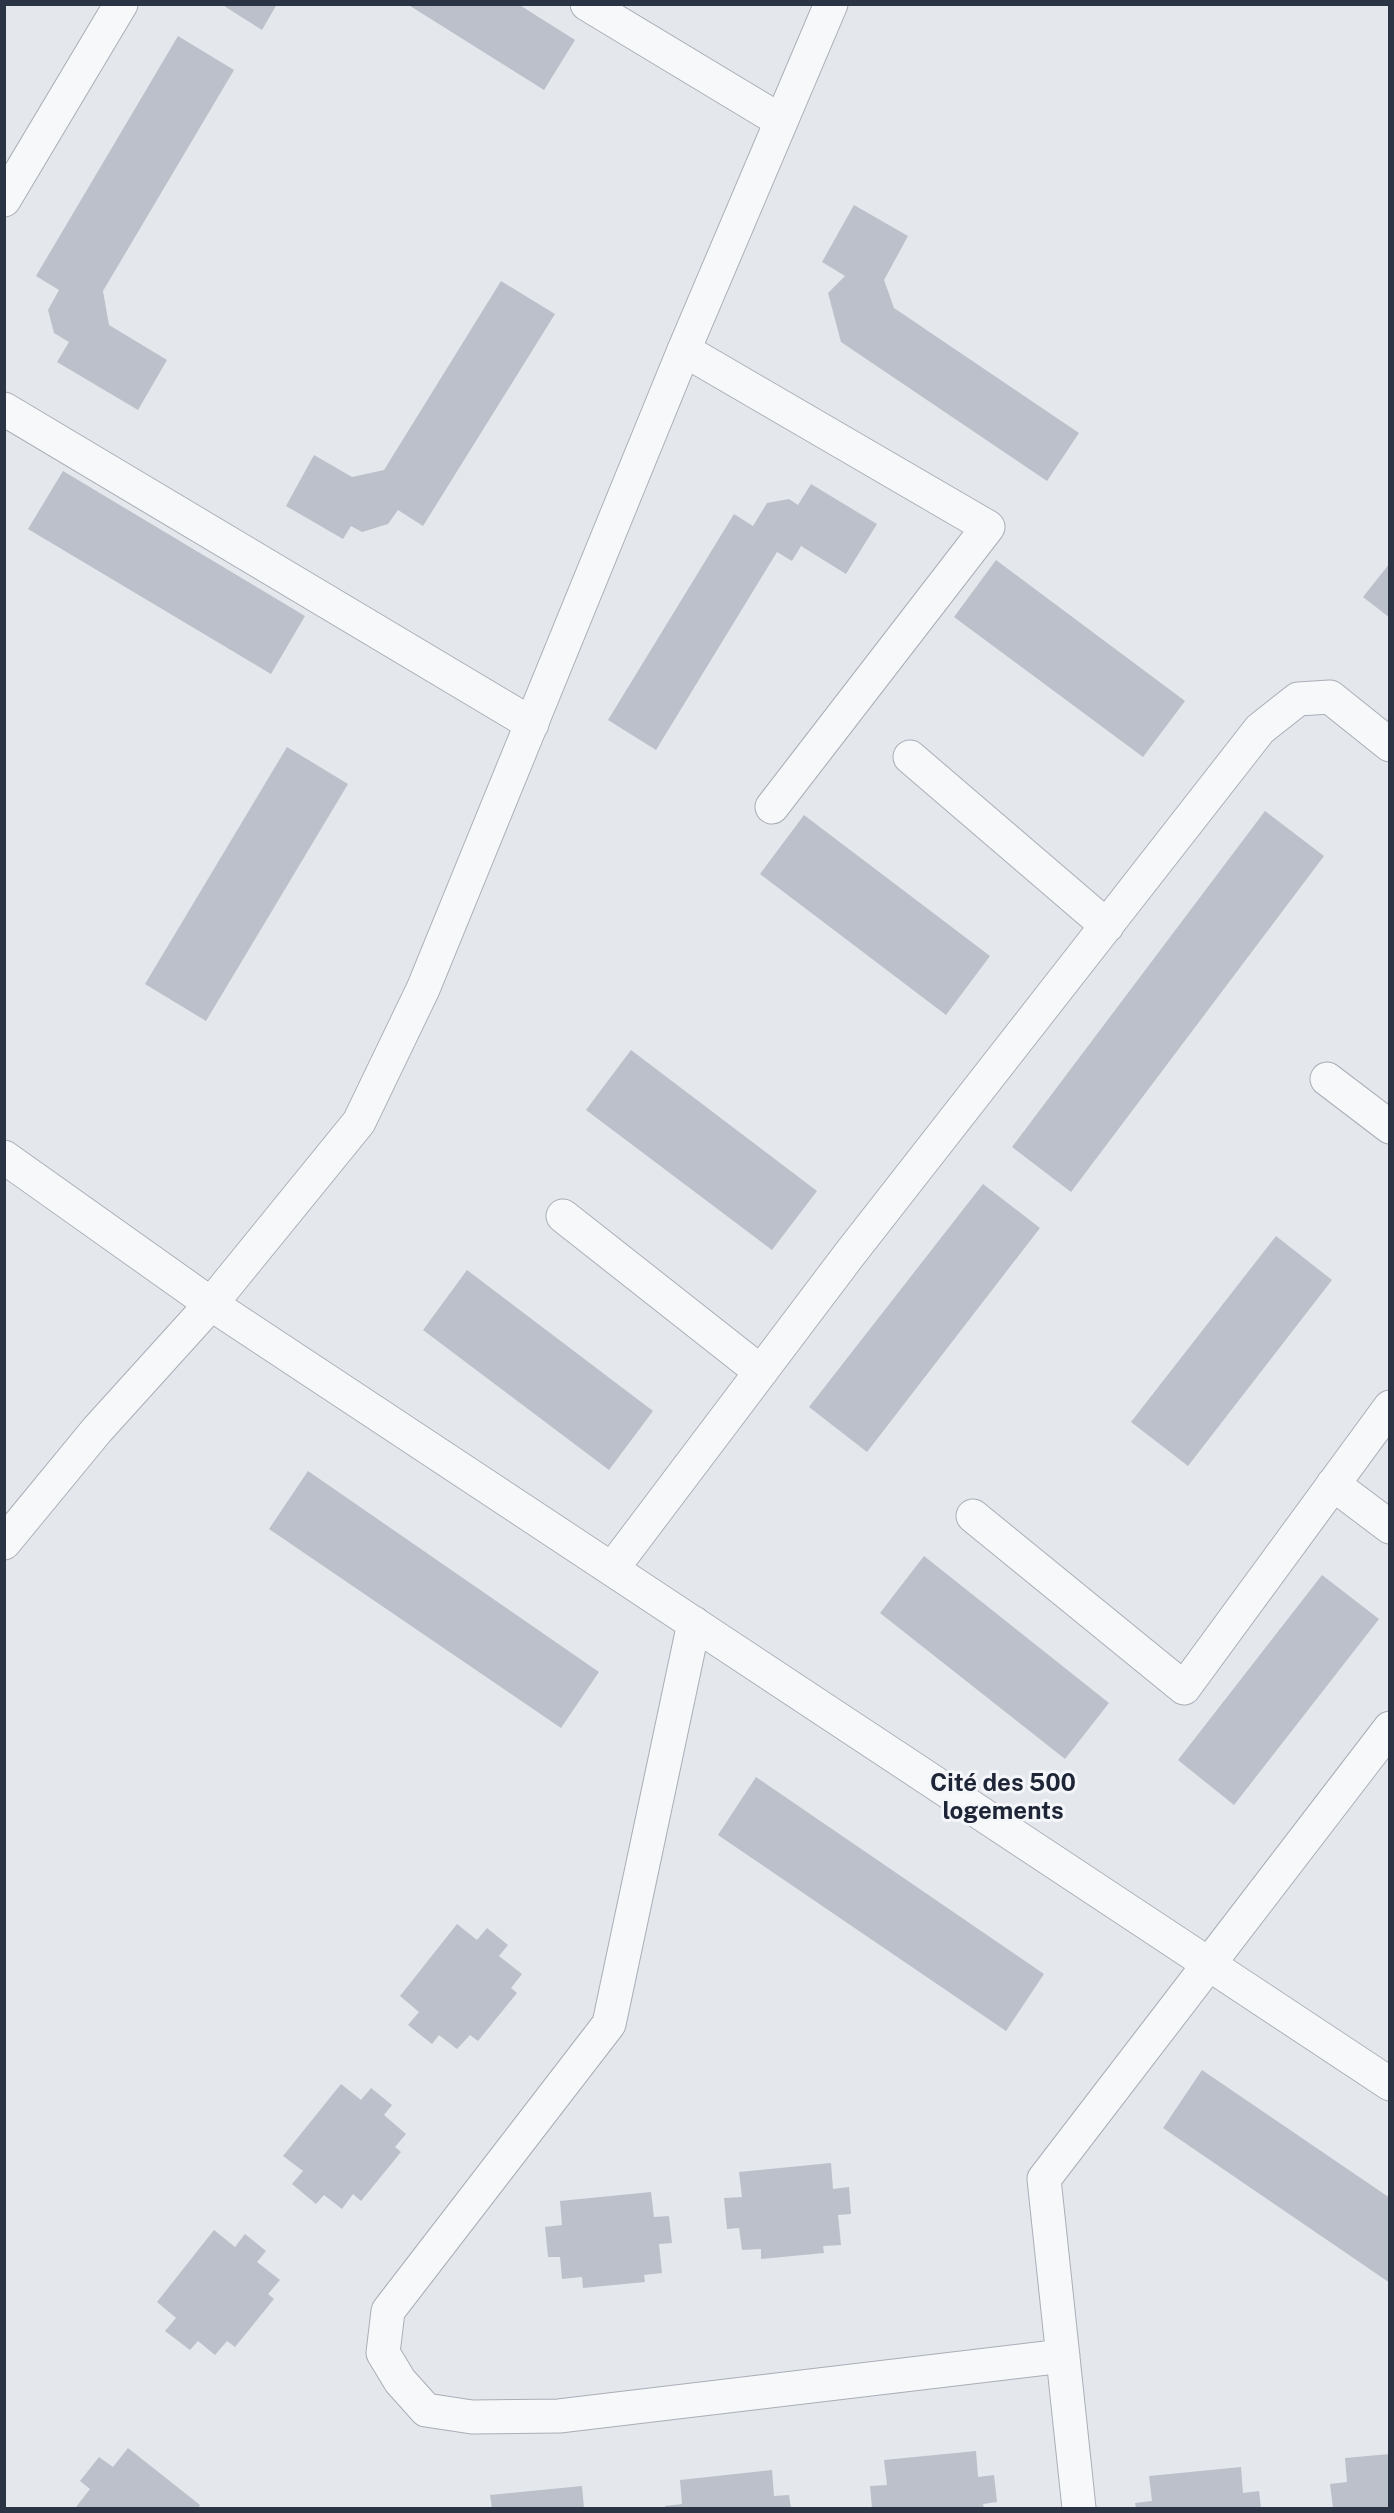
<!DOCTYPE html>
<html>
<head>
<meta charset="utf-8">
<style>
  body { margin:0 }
  #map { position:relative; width:1394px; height:2513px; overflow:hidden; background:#e4e7ec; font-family:"Public Sans",sans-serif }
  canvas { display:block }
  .frame { position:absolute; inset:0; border:6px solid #2b3445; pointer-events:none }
</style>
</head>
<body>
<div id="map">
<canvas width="1394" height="2513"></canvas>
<div class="frame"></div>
</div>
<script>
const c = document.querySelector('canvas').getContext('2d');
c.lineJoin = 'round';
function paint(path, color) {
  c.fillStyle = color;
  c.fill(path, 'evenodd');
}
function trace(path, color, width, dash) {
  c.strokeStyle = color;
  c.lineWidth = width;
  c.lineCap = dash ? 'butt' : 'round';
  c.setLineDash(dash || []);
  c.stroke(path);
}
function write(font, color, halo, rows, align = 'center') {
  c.font = font + ' "Public Sans",sans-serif';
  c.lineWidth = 6;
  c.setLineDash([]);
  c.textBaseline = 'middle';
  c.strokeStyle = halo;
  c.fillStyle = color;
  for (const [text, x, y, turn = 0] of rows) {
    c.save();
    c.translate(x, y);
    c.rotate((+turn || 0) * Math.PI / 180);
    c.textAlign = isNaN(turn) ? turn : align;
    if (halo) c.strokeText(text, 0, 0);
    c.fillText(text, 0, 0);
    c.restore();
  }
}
paint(new Path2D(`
  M221 4H277L262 30Z
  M407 4H518L575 40 544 90Z
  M178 36 234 70 103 291 109 325 167 360 138 410 57 362 69 342 54 333 48 310 59 290 36 276Z
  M854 205 908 236 884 280 894 308 1079 433 1047 481 841 342 828 293 845 276 822 262Z
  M501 281 555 314 423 526 398 510 388 524 362 532 351 526 343 539 286 506 314 455 352 477 384 470Z
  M63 471 305 616 271 674 28 529Z
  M811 484 877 524 846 574 801 546 792 561 777 552 656 750 608 720 734 514 753 526 767 503 789 499 798 505Z
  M996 560 1185 701 1143 757 954 617Z
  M1390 563V618L1363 597Z
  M287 747 348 784 206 1021 145 984Z
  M1265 811 1324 856 1071 1192 1012 1147Z
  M804 815 990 956 946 1015 760 874Z
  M631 1050 817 1191 772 1250 586 1110Z
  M983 1184 1040 1228 867 1452 809 1407Z
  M1276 1236 1332 1280 1188 1466 1131 1422Z
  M467 1270 653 1411 609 1470 423 1330Z
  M308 1471 599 1672 561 1728 269 1529Z
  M924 1556 1109 1703 1065 1759 880 1613Z
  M1322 1575 1379 1619 1234 1805 1178 1760Z
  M756 1777 1044 1974 1006 2031 718 1835Z
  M457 1924 477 1940 487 1928 508 1945 499 1956 522 1974 511 1988 517 1993 478 2041 470 2035 457 2049 439 2035 432 2044 408 2025 419 2012 400 1996Z
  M1202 2070 1390 2198V2283L1163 2128Z
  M341 2084 361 2100 371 2088 392 2105 384 2115 406 2134 395 2147 401 2152 361 2201 353 2194 342 2209 324 2195 316 2204 292 2184 303 2171 283 2156Z
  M831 2163 833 2189 849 2187 851 2214 838 2215 841 2245 823 2246 824 2253 761 2259V2249L742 2250 739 2228 727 2229 724 2198 742 2197 739 2172Z
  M651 2192 654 2217 669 2216 672 2243 659 2244 662 2273 644 2275 645 2282 583 2288 582 2277 562 2279 560 2257H548L545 2227 562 2225 560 2201Z
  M214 2230 235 2247 245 2234 266 2251 257 2262 280 2280 268 2294 274 2299 235 2347 227 2341 215 2355 198 2341 190 2350 165 2331 176 2318 157 2302Z
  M128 2448 200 2505 198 2508 76 2507 90 2489 80 2481 99 2457 113 2467Z
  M976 2451 978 2477 994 2475 997 2502 983 2504 984 2508H872L870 2486 887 2485 884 2460Z
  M1390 2454V2508H1333L1330 2484 1347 2482 1345 2458Z
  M1241 2467 1243 2493 1259 2491 1261 2508H1136L1135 2503 1152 2501 1149 2476Z
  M772 2470 774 2496 789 2495 791 2508H665V2506L682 2504 680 2480Z
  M582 2486 584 2508H492L490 2495Z`), '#bbc0ca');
const minor = new Path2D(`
  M587 4 781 121
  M4 200 121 4
  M684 350 988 527 772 807
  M4 409 532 724
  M910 757 1107 926
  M1327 1079 1390 1127
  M4 1157 211 1304 1390 2084
  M563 1216 761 1372
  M1333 1484 1390 1527
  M973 1516 1184 1688 1390 1407
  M612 1569 849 1255 1260 729 1298 699 1330 697 1390 745
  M694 1623 609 2024 388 2311 383 2353 400 2381 426 2410 472 2417 559 2416 1063 2356
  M1079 2508 1044 2179 1390 1728`);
const tertiary = new Path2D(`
  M4 1543 97 1430 211 1304 359 1122 423 989 684 350 831 4`);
trace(minor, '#a9aeb7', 35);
trace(tertiary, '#a9aeb7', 35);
trace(minor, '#f7f8fa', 33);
trace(tertiary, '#f7f8fa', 33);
write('bold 24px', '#1d2536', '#f4f6f9', [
  ["Cité des 500",1003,1784],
  ["logements",1003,1812]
]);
</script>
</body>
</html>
